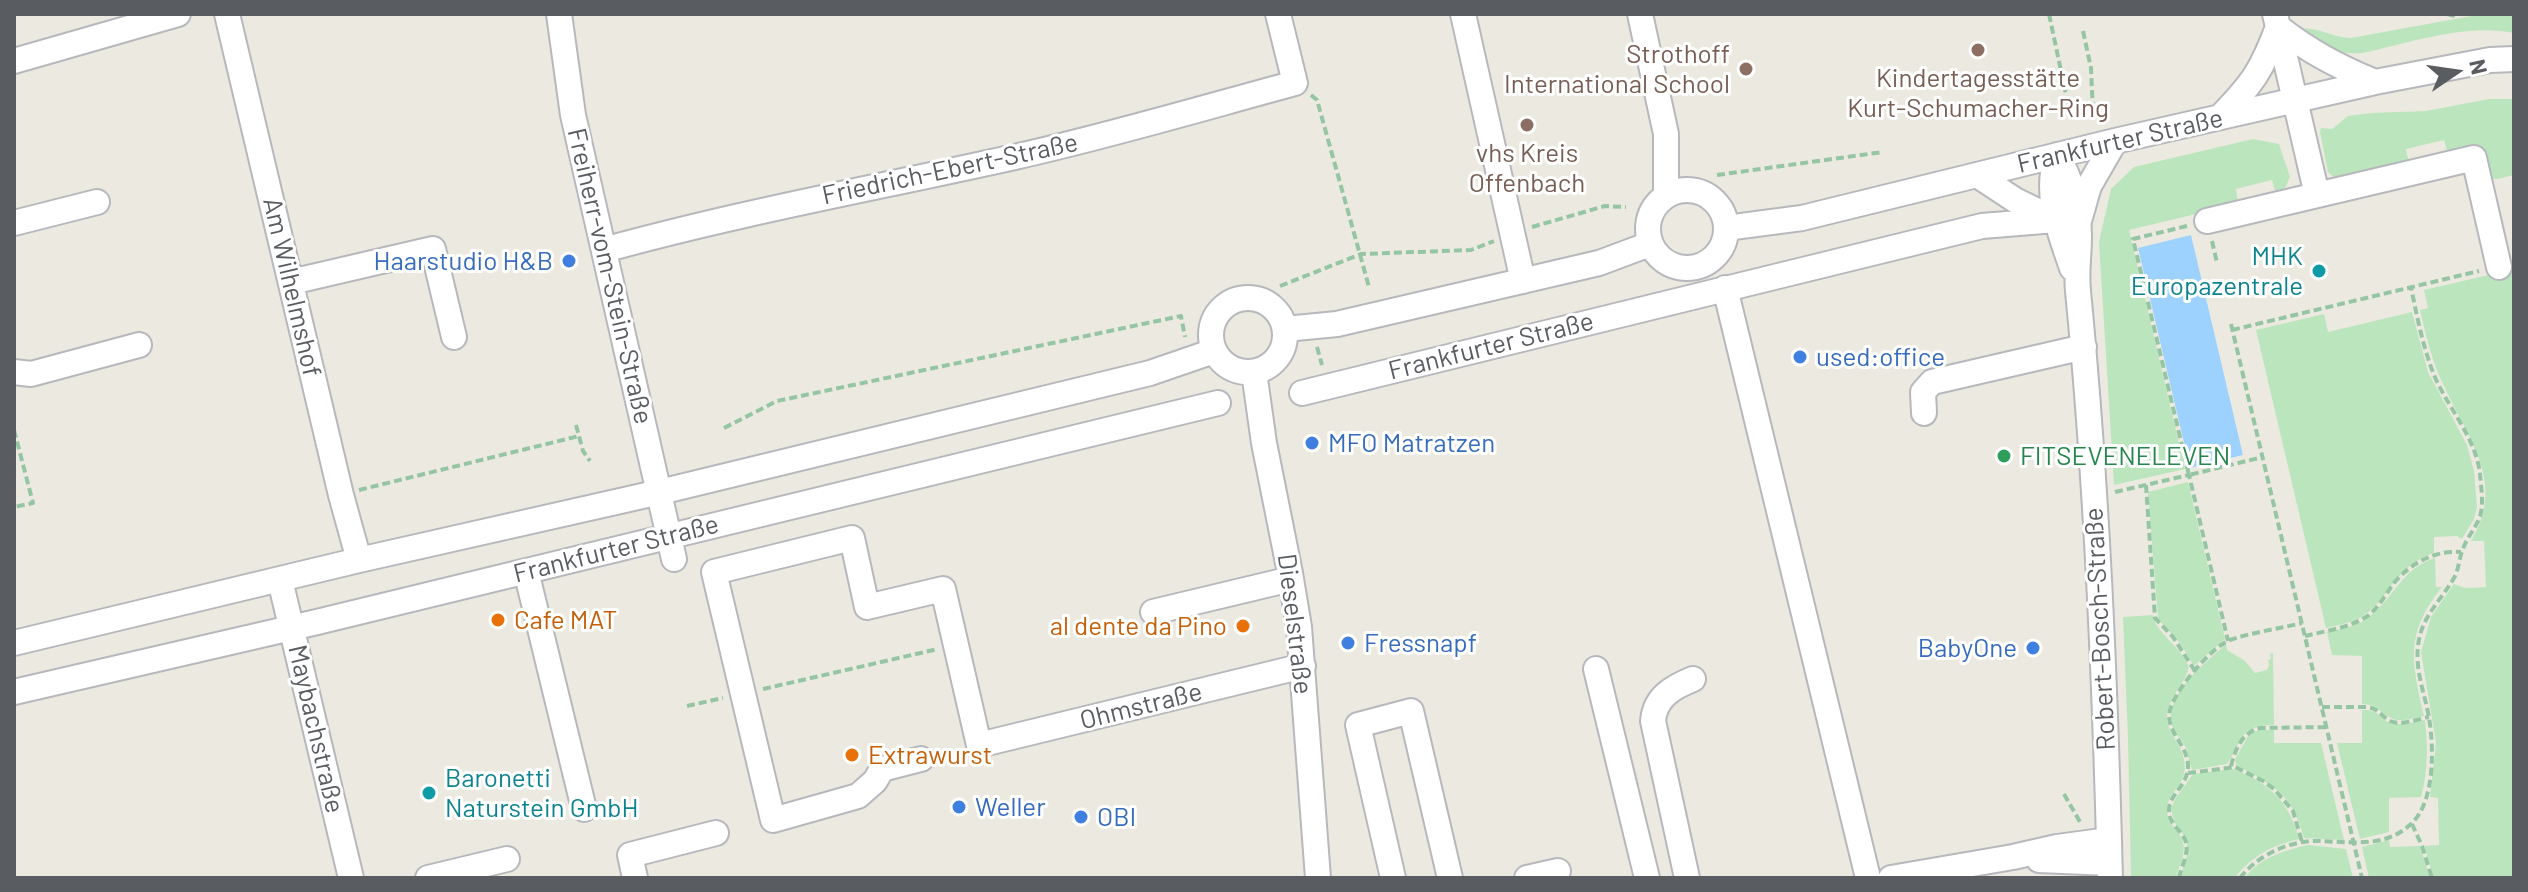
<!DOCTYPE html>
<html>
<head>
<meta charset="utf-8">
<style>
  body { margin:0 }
  #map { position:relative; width:2528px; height:892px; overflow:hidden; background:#eceae0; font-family:Barlow,sans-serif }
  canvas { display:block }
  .frame { position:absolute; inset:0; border:16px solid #595c61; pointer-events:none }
  .north { position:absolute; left:2416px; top:32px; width:80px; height:80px; -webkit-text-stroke:6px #fff; paint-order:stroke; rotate:77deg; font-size:22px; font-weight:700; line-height:32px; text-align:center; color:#595c61 }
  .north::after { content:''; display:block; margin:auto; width:28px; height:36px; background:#595c61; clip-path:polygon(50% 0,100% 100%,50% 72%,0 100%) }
</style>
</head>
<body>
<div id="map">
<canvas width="2528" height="892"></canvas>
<div class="frame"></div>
<div class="north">N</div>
</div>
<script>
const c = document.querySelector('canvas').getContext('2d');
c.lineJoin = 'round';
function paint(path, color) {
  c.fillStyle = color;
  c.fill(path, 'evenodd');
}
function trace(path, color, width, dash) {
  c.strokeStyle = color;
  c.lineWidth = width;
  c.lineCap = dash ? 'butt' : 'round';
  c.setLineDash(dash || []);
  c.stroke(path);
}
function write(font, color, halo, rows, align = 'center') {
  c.font = font + ' Barlow,sans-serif';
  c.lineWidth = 6;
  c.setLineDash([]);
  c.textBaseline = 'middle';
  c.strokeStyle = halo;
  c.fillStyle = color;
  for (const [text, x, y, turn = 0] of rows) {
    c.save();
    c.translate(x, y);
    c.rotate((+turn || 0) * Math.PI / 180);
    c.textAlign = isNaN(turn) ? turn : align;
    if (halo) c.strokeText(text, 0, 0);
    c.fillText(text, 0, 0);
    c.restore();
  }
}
paint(new Path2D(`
  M2482 14H2514V33C2463 23 2412 43 2362 53 2337 56 2321 43 2300 29 2318 26 2332 38 2351 38Z
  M2489 99H2514V175L2497 179 2490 178 2481 147 2448 155 2444 140 2406 149 2409 164 2336 179 2328 172 2320 132 2321 128 2332 129 2348 116 2371 113 2426 111Z
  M2253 139 2279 144 2290 177 2285 188 2275 191 2272 180 2236 189 2238 204 2129 230 2185 469 2114 485 2099 242 2111 189 2134 167Z
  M2514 269V878H2434L2424 846 2439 845 2438 798 2430 797 2436 743 2421 652 2431 617 2454 584 2465 588 2486 587 2484 541H2471C2507 482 2468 439 2444 386 2432 362 2426 336 2420 310L2428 308 2424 290Z
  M2412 312 2428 372 2467 445 2474 471 2477 507 2474 519 2462 539 2457 536 2434 537V553C2393 566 2392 597 2363 616 2352 623 2338 625 2326 628L2256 330 2324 314 2328 332Z
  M2188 482 2225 639 2194 666 2180 643 2158 619 2148 492Z
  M2435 558 2436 587H2442C2404 635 2412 661 2424 716 2414 718 2400 723 2391 718 2378 712 2380 705 2362 704V656L2332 655 2327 632C2341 629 2357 627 2369 617 2394 598 2402 568 2435 558Z
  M2153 615C2155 632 2181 647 2188 665 2192 677 2165 698 2167 720 2169 735 2182 745 2184 760 2189 785 2167 791 2167 810 2167 825 2180 830 2183 842 2186 854 2179 866 2176 878H2131L2128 738 2123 617Z
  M2226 644 2227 650 2245 661 2255 673 2267 670 2269 666 2268 660 2271 659 2270 654 2273 653 2274 725C2238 726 2244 739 2227 764L2192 770C2189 763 2189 754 2185 746 2181 739 2175 733 2172 725 2164 693 2206 663 2226 644Z
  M2362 710C2381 709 2378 719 2391 723 2402 726 2414 722 2425 720 2428 746 2428 772 2421 797L2389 798V832L2360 839 2337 743H2362Z
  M2274 730V743H2321L2344 840 2304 838C2291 792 2275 787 2236 765L2235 759 2250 733 2259 730Z
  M2233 769C2268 782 2290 802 2299 839 2272 846 2252 855 2235 878H2180L2187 855V840L2174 822 2171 809 2175 799 2193 774Z
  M2389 840 2390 847 2420 846 2430 878H2369L2362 847Z
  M2308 845 2346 849 2353 878H2245C2259 858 2285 850 2308 845Z`), '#bbe5bc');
paint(new Path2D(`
  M2191 235 2243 455 2190 468 2138 248Z`), '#9dd2ff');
const minor = new Path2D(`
  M227 14 341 495 359 560
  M559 14 573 115 674 559
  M1463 14 1523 281
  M1640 14 1666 134V196
  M2275 14 2317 195
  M2278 27C2310 52 2337 66 2375 82
  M14 61 178 14
  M2221 116C2253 83 2262 70 2278 27
  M2057 155C2071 178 2079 209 2079 236 2079 254 2076 273 2078 291 2097 486 2105 682 2110 878
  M2057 155C2044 195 2059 230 2072 268
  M1977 175 2015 200 2056 220
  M1648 229a39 39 0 1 1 78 0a39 39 0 1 1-78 0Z
  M2079 221 2089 186 2115 141
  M2207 221 2474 158 2499 267
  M14 223 97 202
  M1726 228 1802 218 2115 141 2375 82 2490 60 2514 59
  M604 250C741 212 881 187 1019 156 1112 135 1203 108 1295 83L1278 14
  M291 282 433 249 454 337
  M1725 288 1868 878
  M1211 335a37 37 0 1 1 74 0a37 37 0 1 1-74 0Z
  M1285 329 1337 324 1599 263 1650 244
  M14 372 31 374 139 345
  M1254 372 1264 443 1290 573 1299 627 1318 878
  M1302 393 1982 226 2056 220
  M1924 413 1923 392 1932 382 2084 347
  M526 571 584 809
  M280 580 351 878
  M1153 612 1291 579
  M14 643 359 560 660 492 1150 373 1214 351
  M1596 669 1647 878
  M14 692 317 622 1218 403
  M921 759 882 769 875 781 858 796 773 820 714 572 852 538 867 607 943 589 979 745 1303 666
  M2039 860 2109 863
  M428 878 507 859
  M635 878 630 855 716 833
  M1393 878 1358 725 1411 711 1450 878
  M1527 878 1558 871
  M1687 878 1653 721C1655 697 1673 687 1693 679
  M1891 878 2013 857 2057 847 2109 840`);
trace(minor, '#b6b8bd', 28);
trace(new Path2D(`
  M2049 14 2071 118
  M2447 14 2455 16 2456 14
  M2083 31 2091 68 2093 113
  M1311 95 1317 100 1369 287
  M1717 175 1883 152
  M2187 226 2133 239 2189 475 2263 457
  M1532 227 1605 206 1626 207
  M2212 241 2217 263
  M1280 286 1361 254 1471 250 1494 241
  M2231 324 2362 878
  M2232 330 2479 271
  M1317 347 1322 365
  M576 425 583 451 590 461
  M724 428 777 401 1181 316 1185 337
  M14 430 33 503 14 507
  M2146 485 2155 618 2173 637 2195 671
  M359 490 579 436
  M2115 492 2189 475 2228 641
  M2305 636C2325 631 2348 628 2366 617 2378 609 2385 595 2394 583 2411 563 2435 550 2461 552
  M763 689 938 649
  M687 706 723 698
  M2322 707H2368C2379 709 2381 716 2390 721 2401 726 2418 719 2429 717
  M2231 766C2235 749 2243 731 2261 728L2326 727
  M2188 773 2235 767 2263 781 2274 789 2293 811 2302 842
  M2064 794 2080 822
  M2412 824 2422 846 2432 878
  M2179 878C2181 867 2189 854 2186 842 2182 830 2168 824 2169 810 2169 794 2188 786 2188 766 2188 746 2169 735 2169 715 2170 695 2211 647 2230 640 2253 632 2278 629 2302 623
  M2240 878C2257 856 2286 842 2314 841 2347 841 2385 850 2412 823 2435 801 2434 747 2429 718 2425 694 2415 671 2418 646 2421 617 2440 602 2454 578 2459 569 2459 558 2463 549 2467 537 2476 528 2480 516 2484 504 2481 487 2480 474 2476 438 2448 408 2434 375 2423 347 2417 317 2411 287`), '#95c5a3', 4, [8, 4]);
trace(minor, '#fff', 24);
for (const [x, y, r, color] of [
  [1978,50,8,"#8d6e63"],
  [1746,69,8,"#8d6e63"],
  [1527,125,8,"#8d6e63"],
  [569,261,8,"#3f7fe0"],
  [2319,271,8,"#0f9aa8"],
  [1800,357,8,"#3f7fe0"],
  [1312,443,8,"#3f7fe0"],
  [2004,456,8,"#2e9e5b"],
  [498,620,8,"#e8710a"],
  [1243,626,8,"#e8710a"],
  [1348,643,8,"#3f7fe0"],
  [2033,648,8,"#3f7fe0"],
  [852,755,8,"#e8710a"],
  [429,793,8,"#0f9aa8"],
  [959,807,8,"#3f7fe0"],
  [1081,817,8,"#3f7fe0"]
]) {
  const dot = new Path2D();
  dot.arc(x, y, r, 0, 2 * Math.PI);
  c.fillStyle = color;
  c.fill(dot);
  trace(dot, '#fff', 3);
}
write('26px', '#785e54', '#fff', [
  ["Strothoff",1730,54,"right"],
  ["International School",1730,84,"right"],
  ["Kindertagesstätte",1978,78],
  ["Kurt-Schumacher-Ring",1978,108],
  ["vhs Kreis",1527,153],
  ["Offenbach",1527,183]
]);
write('26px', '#595c61', '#fff', [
  ["Frankfurter Straße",2120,141,-13],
  ["Friedrich-Ebert-Straße",950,169,-12],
  ["Freiherr-vom-Stein-Straße",610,276,77],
  ["Am Wilhelmshof",292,287,77],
  ["Frankfurter Straße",1491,346,-14],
  ["Frankfurter Straße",616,549,-14],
  ["Dieselstraße",1295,624,83],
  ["Robert-Bosch-Straße",2100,629,-93],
  ["Ohmstraße",1141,706,-14],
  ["Maybachstraße",316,729,77]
]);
write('26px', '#0d838f', '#fff', [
  ["MHK",2303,256],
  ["Europazentrale",2303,286],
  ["Baronetti",445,778,"left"],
  ["Naturstein GmbH",445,808,"left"]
], 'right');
write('26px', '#366cbe', '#fff', [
  ["Haarstudio H&B",553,261,"right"],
  ["used:office",1816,357],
  ["MFO Matratzen",1328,443],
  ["Fressnapf",1364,643],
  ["BabyOne",2017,648,"right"],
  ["Weller",975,807],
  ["OBI",1097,817]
], 'left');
write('26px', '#27864d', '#fff', [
  ["FITSEVENELEVEN",2020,456]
], 'left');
write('26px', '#c56008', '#fff', [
  ["Cafe MAT",514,620],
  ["al dente da Pino",1227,626,"right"],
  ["Extrawurst",868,755]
], 'left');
</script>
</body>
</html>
